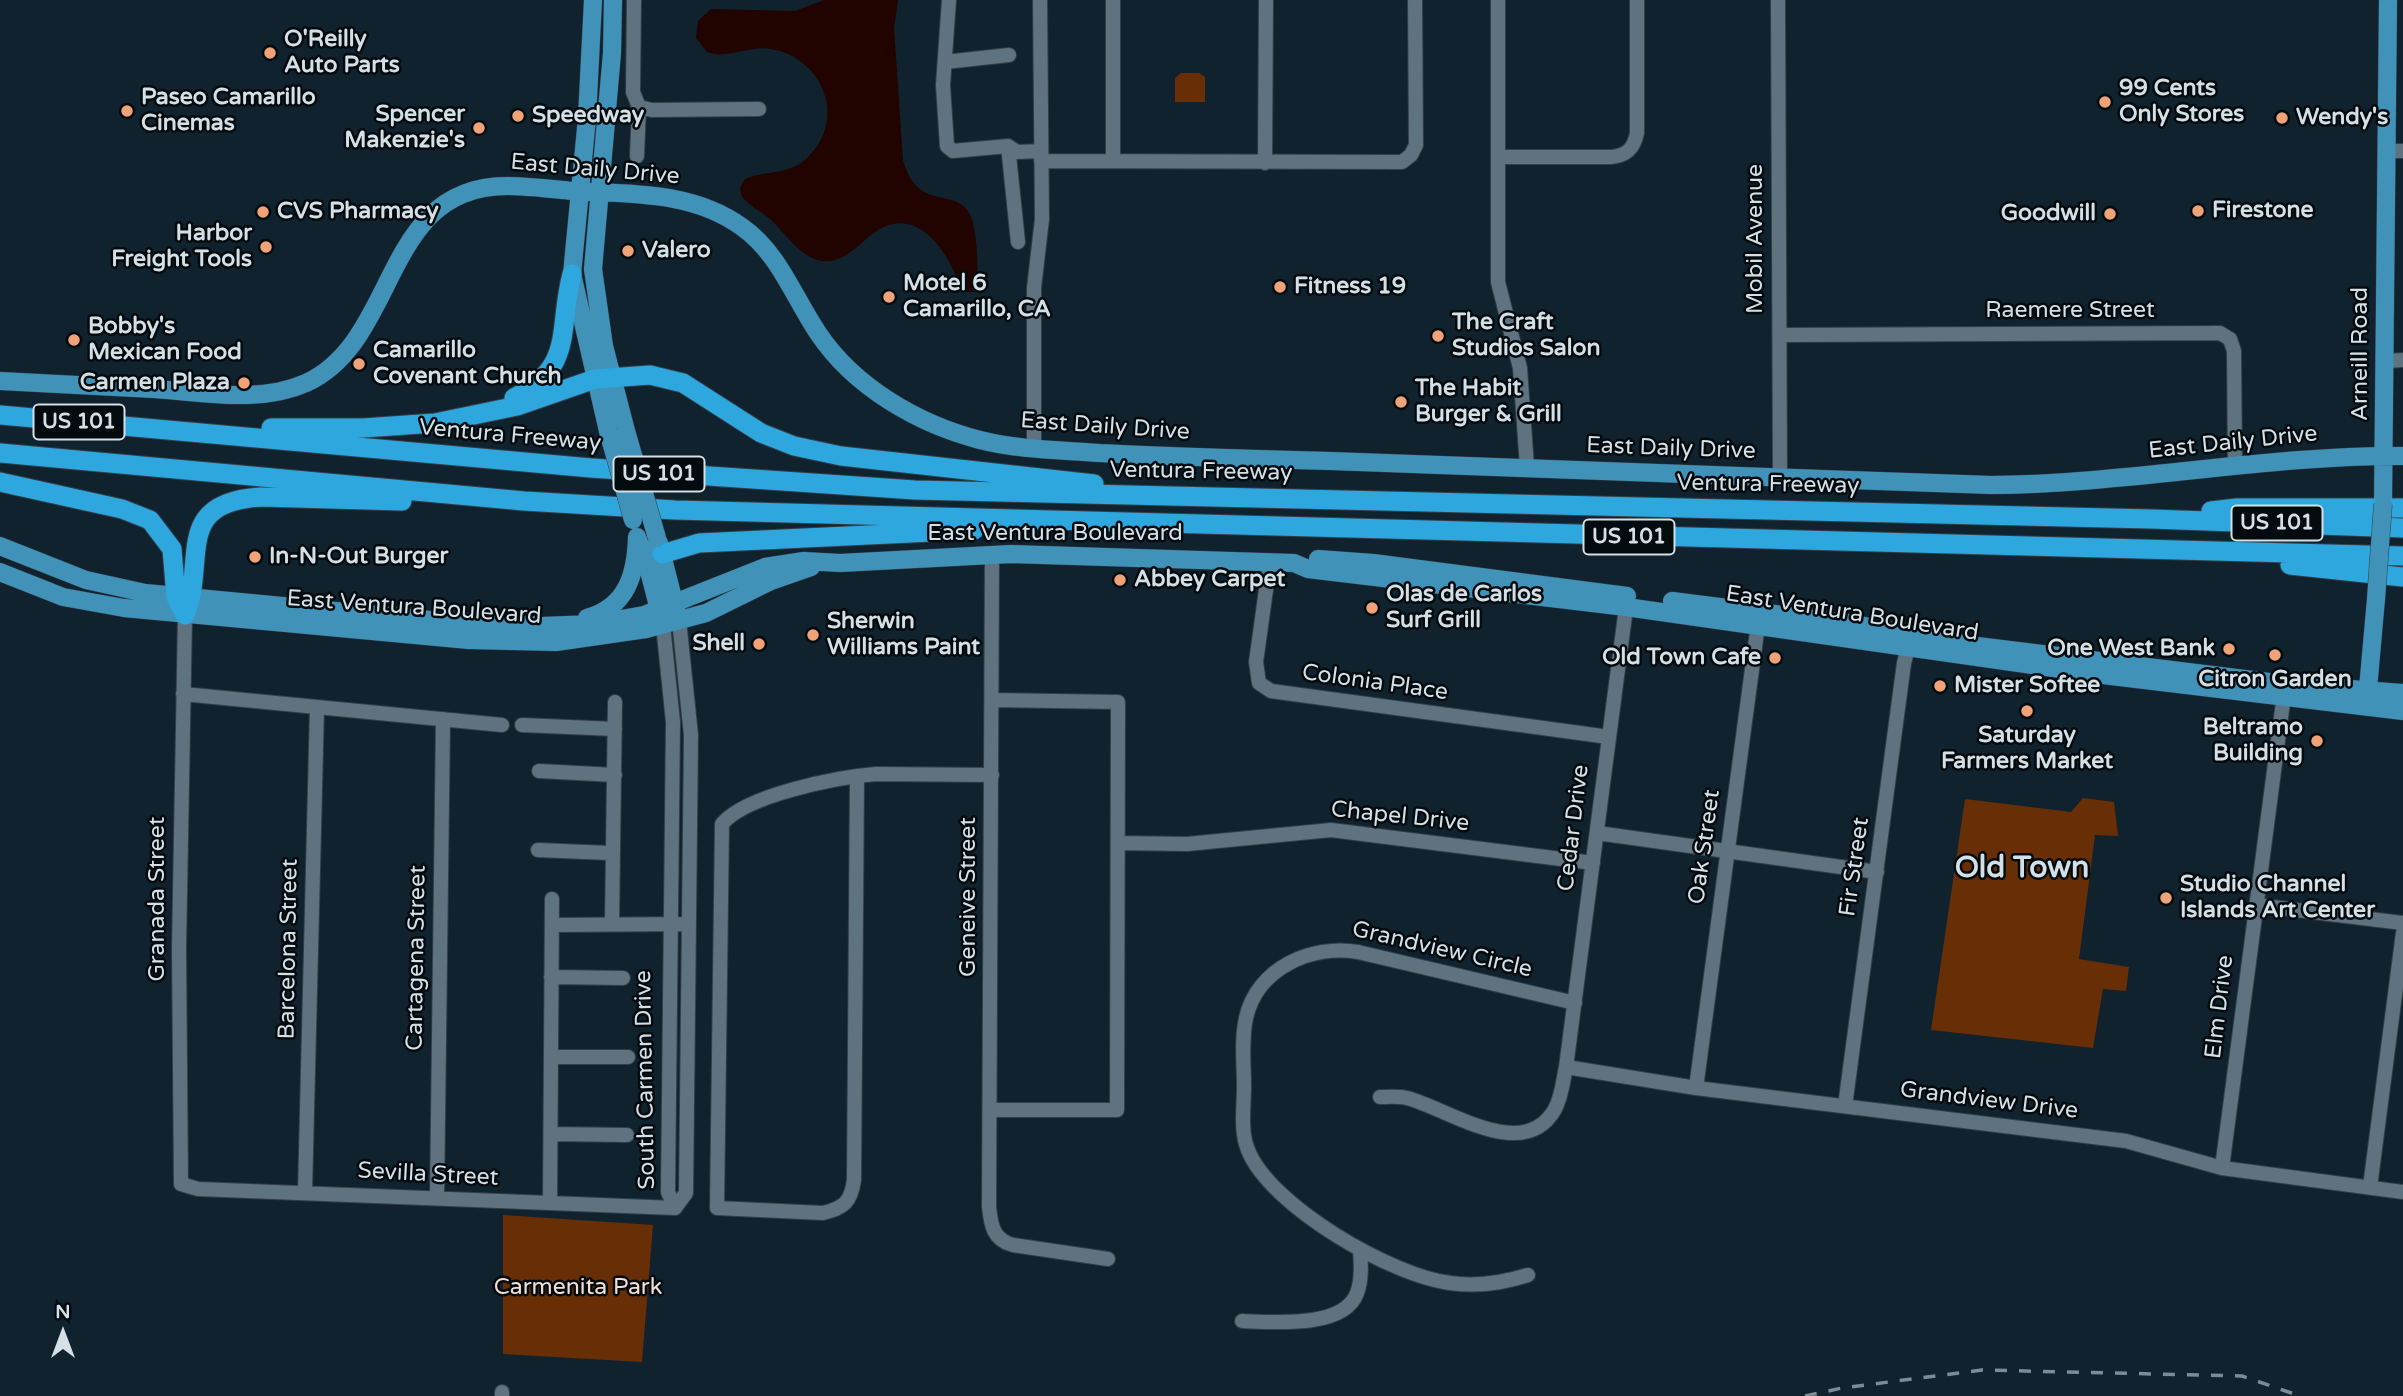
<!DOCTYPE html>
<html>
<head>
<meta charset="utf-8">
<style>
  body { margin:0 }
  #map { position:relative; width:2403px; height:1396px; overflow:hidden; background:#10222d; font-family:"Varela Round",sans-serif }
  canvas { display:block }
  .north { position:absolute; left:28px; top:1298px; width:70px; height:70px; -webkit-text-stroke:5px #040b0f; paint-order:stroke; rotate:0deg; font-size:19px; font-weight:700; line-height:28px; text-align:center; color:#d4dfe6 }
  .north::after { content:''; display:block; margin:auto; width:24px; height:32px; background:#d4dfe6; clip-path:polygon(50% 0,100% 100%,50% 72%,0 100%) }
</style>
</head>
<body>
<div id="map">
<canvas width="2403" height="1396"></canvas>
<div class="north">N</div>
</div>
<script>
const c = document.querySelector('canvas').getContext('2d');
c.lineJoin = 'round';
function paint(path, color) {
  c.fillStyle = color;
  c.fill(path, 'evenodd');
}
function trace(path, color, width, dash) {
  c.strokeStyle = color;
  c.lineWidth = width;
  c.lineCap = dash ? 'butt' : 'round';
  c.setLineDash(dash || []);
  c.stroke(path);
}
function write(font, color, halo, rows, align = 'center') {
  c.font = font + ' "Varela Round",sans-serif';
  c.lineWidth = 5;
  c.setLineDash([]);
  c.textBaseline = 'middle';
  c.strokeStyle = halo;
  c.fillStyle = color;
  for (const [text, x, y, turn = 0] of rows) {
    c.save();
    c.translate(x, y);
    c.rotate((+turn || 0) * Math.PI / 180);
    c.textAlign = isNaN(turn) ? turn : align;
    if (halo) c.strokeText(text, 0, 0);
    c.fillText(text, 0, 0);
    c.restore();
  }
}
paint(new Path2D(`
  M1181 73H1199L1205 77V102H1175V78Z
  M2083 798 2114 802 2118 836 2095 835 2079 959 2129 967 2126 991 2103 989 2093 1048 1931 1030 1965 799 2071 812Z
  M503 1215 653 1225 642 1362 503 1354Z`), '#682f07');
paint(new Path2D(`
  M824 0H898L894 28 903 160C917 211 952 188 968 211 979 226 977 273 978 292H962C951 256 919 202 875 232 861 242 848 259 830 261 803 264 787 234 770 219 761 211 748 206 741 195L740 187 745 179C765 170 787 176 806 159 848 121 824 58 771 49 749 45 726 60 707 52L696 38 698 21 711 9 795 11Z`), '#210300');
const minor = new Path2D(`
  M634 0 633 92 639 107
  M949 0 943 85 947 146 953 151 1008 146 1017 152 1041 151
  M1113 0V161
  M1498 0V282L1520 368 1527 467
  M1778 0 1780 478
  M945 62 1009 55
  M639 107 652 110 759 109
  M1008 146 1018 242
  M2386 151H2403
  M637 156 639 107
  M1498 157H1611C1627 156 1634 148 1637 133V0
  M1041 161 1402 162 1411 155 1416 145 1415 0
  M1265 163 1266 0
  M1780 335 2220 333 2230 339 2234 351 2235 467
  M2386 361 2403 360
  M1034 449V288L1042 219 1040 0
  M992 554 989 1207C991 1225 993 1240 1013 1245L1108 1259
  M1270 561 1256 662 1259 683 1271 691 1609 737
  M185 615 179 949 181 1184 198 1189 675 1208
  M663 625 673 722 668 1192 675 1208
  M183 694 502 725
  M522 725 615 729
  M539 771 615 775
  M857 776 854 1180C851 1202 844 1208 823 1213L717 1208 722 824C746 795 838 777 876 774L992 775
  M1597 833 1877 872
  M1118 843 1187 844 1331 830 1593 863
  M538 850 610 853
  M2256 905 2403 923
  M612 924 615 702
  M552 925 689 924
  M551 977 623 978
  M551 1057H628
  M1566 1067 1696 1088 2126 1141 2222 1168 2403 1192
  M1696 1088 1759 617
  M1380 1097C1388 1097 1398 1096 1407 1098 1449 1109 1524 1164 1555 1109 1562 1096 1563 1080 1566 1067L1627 600
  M1845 1106 1904 663 1911 637
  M990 1110H1117L1118 702 992 700
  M551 1134 627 1135
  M2222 1168 2285 687
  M2370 1187 2403 933
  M305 1192 317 707
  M437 1198 443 719
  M550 1203 552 899
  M675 1208 686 1193 691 735 679 620
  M1528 1275C1502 1283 1478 1287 1450 1283 1392 1276 1270 1206 1248 1150 1240 1131 1244 1107 1244 1087 1244 1064 1241 1040 1246 1018 1257 968 1312 944 1358 952L1575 1003
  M1242 1321C1272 1322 1344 1329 1357 1293 1362 1280 1361 1264 1360 1250
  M502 1396V1392`);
const major = new Path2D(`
  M593 0 587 118 572 274 608 431
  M613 0 612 53 593 269 604 346 626 431
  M0 381C51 384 103 386 154 389 204 392 259 404 306 383 400 340 381 186 507 186 528 186 551 189 572 191 630 194 693 191 742 227 779 253 793 296 818 333 854 387 918 424 980 440 1019 450 1061 450 1100 453 1177 457 1254 459 1331 461 1552 468 1771 478 1991 485 2129 484 2265 455 2403 456
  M2383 504 2388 0
  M659 543 677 614
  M642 544 662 621
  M0 546 86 580 145 593 430 620 542 626 593 624 644 615 765 567 804 561 840 563 1011 554 1294 563 1308 569 1626 607 2103 675 2403 711
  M1318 559 1373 563 1627 596
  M0 572 63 597 124 608 469 640 556 642 646 629 706 613 771 581 811 567
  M1672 601 1854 624 1969 645 2285 684 2403 693
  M587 618C627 607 636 574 637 537
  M2367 700 2376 599`);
const highway = new Path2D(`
  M514 398C576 365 557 331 572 274
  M0 415 591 468 915 490 2151 519 2403 528
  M271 428H363L435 423 517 406 595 379 650 375 683 383 761 433 794 446 841 456 1094 484
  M0 453 524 501 675 510 2403 556
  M0 482 122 509 150 520 172 549 176 597 185 615
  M2211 511 2237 508H2403
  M662 554 699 543 974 530
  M2290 565 2403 577
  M185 615C207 561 172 502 261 497L402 501`);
trace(minor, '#333e47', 16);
trace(major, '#333e47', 19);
trace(highway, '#333e47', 21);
trace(minor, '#5e737f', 14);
trace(major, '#4192b9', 18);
trace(highway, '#2ea7df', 19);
trace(new Path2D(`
  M1805 1396 1842 1388 1982 1370 2242 1376 2300 1396`), '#7d8c94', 3.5, [12, 12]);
const majorBridge = new Path2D(`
  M608 431 633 520
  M626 431 657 538
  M2376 599 2383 504`);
trace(majorBridge, '#333e47', 19, []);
trace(majorBridge, '#4192b9', 18);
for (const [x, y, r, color] of [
  [270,53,7,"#f0a278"],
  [2105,102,7,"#f0a278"],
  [127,111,7,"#f0a278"],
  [518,116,7,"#f0a278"],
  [2282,118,7,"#f0a278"],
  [479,128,7,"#f0a278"],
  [2198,211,7,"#f0a278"],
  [263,212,7,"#f0a278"],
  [2110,214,7,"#f0a278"],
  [266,247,7,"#f0a278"],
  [628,251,7,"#f0a278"],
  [1280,287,7,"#f0a278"],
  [889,297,7,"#f0a278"],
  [1438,336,7,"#f0a278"],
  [74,340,7,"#f0a278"],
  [359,364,7,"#f0a278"],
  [244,383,7,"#f0a278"],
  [1401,402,7,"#f0a278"],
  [255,557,7,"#f0a278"],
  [1120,580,7,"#f0a278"],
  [1372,608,7,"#f0a278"],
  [813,635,7,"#f0a278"],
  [759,644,7,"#f0a278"],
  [2229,649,7,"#f0a278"],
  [2275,655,7,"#f0a278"],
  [1775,658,7,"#f0a278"],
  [1940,686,7,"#f0a278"],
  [2027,711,7,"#f0a278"],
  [2317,741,7,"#f0a278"],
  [2166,898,7,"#f0a278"]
]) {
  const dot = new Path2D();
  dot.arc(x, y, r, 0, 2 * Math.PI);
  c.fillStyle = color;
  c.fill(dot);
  trace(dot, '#040b0f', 2.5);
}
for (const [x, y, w] of [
  [79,422,91],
  [659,474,91],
  [2277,523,91],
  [1629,537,91]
]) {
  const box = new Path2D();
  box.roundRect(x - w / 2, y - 17.5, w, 35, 5);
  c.fillStyle = '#040b0f';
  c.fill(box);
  trace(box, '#d4dfe6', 2);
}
write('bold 21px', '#d4dfe6', null, [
  ["US 101",79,422],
  ["US 101",659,474],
  ["US 101",2277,523],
  ["US 101",1629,537]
]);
write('bold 23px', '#d4dfe6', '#040b0f', [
  ["O'Reilly",284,40],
  ["Auto Parts",284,66],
  ["99 Cents",2119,89],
  ["Only Stores",2119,115],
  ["Paseo Camarillo",141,98],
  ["Cinemas",141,124],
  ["Spencer",465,115,"right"],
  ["Makenzie's",465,141,"right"],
  ["Speedway",532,116],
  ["Wendy's",2296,118],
  ["Firestone",2212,211],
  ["CVS Pharmacy",277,212],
  ["Goodwill",2096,214,"right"],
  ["Harbor",252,234,"right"],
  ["Freight Tools",252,260,"right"],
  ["Valero",642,251],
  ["Motel 6",903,284],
  ["Camarillo, CA",903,310],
  ["Fitness 19",1294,287],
  ["The Craft",1452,323],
  ["Studios Salon",1452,349],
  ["Bobby's",88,327],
  ["Mexican Food",88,353],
  ["Camarillo",373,351],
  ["Covenant Church",373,377],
  ["Carmen Plaza",230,383,"right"],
  ["The Habit",1415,389],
  ["Burger & Grill",1415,415],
  ["In-N-Out Burger",269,557],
  ["Abbey Carpet",1134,580],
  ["Olas de Carlos",1386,595],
  ["Surf Grill",1386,621],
  ["Sherwin",827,622],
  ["Williams Paint",827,648],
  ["Shell",745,644,"right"],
  ["One West Bank",2215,649,"right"],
  ["Old Town Cafe",1761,658,"right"],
  ["Citron Garden",2275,680,"center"],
  ["Mister Softee",1954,686],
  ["Beltramo",2303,728,"right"],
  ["Building",2303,754,"right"],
  ["Saturday",2027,736,"center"],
  ["Farmers Market",2027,762,"center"],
  ["Studio Channel",2180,885],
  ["Islands Art Center",2180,911]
], 'left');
write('23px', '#d4dfe6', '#040b0f', [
  ["East Daily Drive",595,170,5],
  ["Mobil Avenue",1756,239,-90],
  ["Raemere Street",2070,311],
  ["Arneill Road",2361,354,-90],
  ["East Daily Drive",1105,427,4],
  ["Ventura Freeway",510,436,5],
  ["East Daily Drive",2233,443,-6],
  ["East Daily Drive",1671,449,2],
  ["Ventura Freeway",1201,472,1],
  ["Ventura Freeway",1768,485,1],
  ["East Ventura Boulevard",1055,534],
  ["East Ventura Boulevard",414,608,4],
  ["East Ventura Boulevard",1852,614,9],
  ["Colonia Place",1375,683,8],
  ["Chapel Drive",1400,817,6],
  ["Cedar Drive",1574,828,-83],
  ["Oak Street",1705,847,-82],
  ["Fir Street",1855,867,-82],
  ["Geneive Street",969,897,-90],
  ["Granada Street",158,899,-90],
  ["Barcelona Street",289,949,-89],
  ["Grandview Circle",1442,950,13],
  ["Cartagena Street",417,958,-89],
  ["Elm Drive",2220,1007,-83],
  ["South Carmen Drive",646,1080,-91],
  ["Grandview Drive",1989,1101,7],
  ["Sevilla Street",428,1175,3]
]);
write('23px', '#f3ded4', '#040b0f', [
  ["Carmenita Park",578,1288]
]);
write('bold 30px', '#d4dfe6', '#040b0f', [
  ["Old Town",2022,869]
]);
</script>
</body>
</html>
